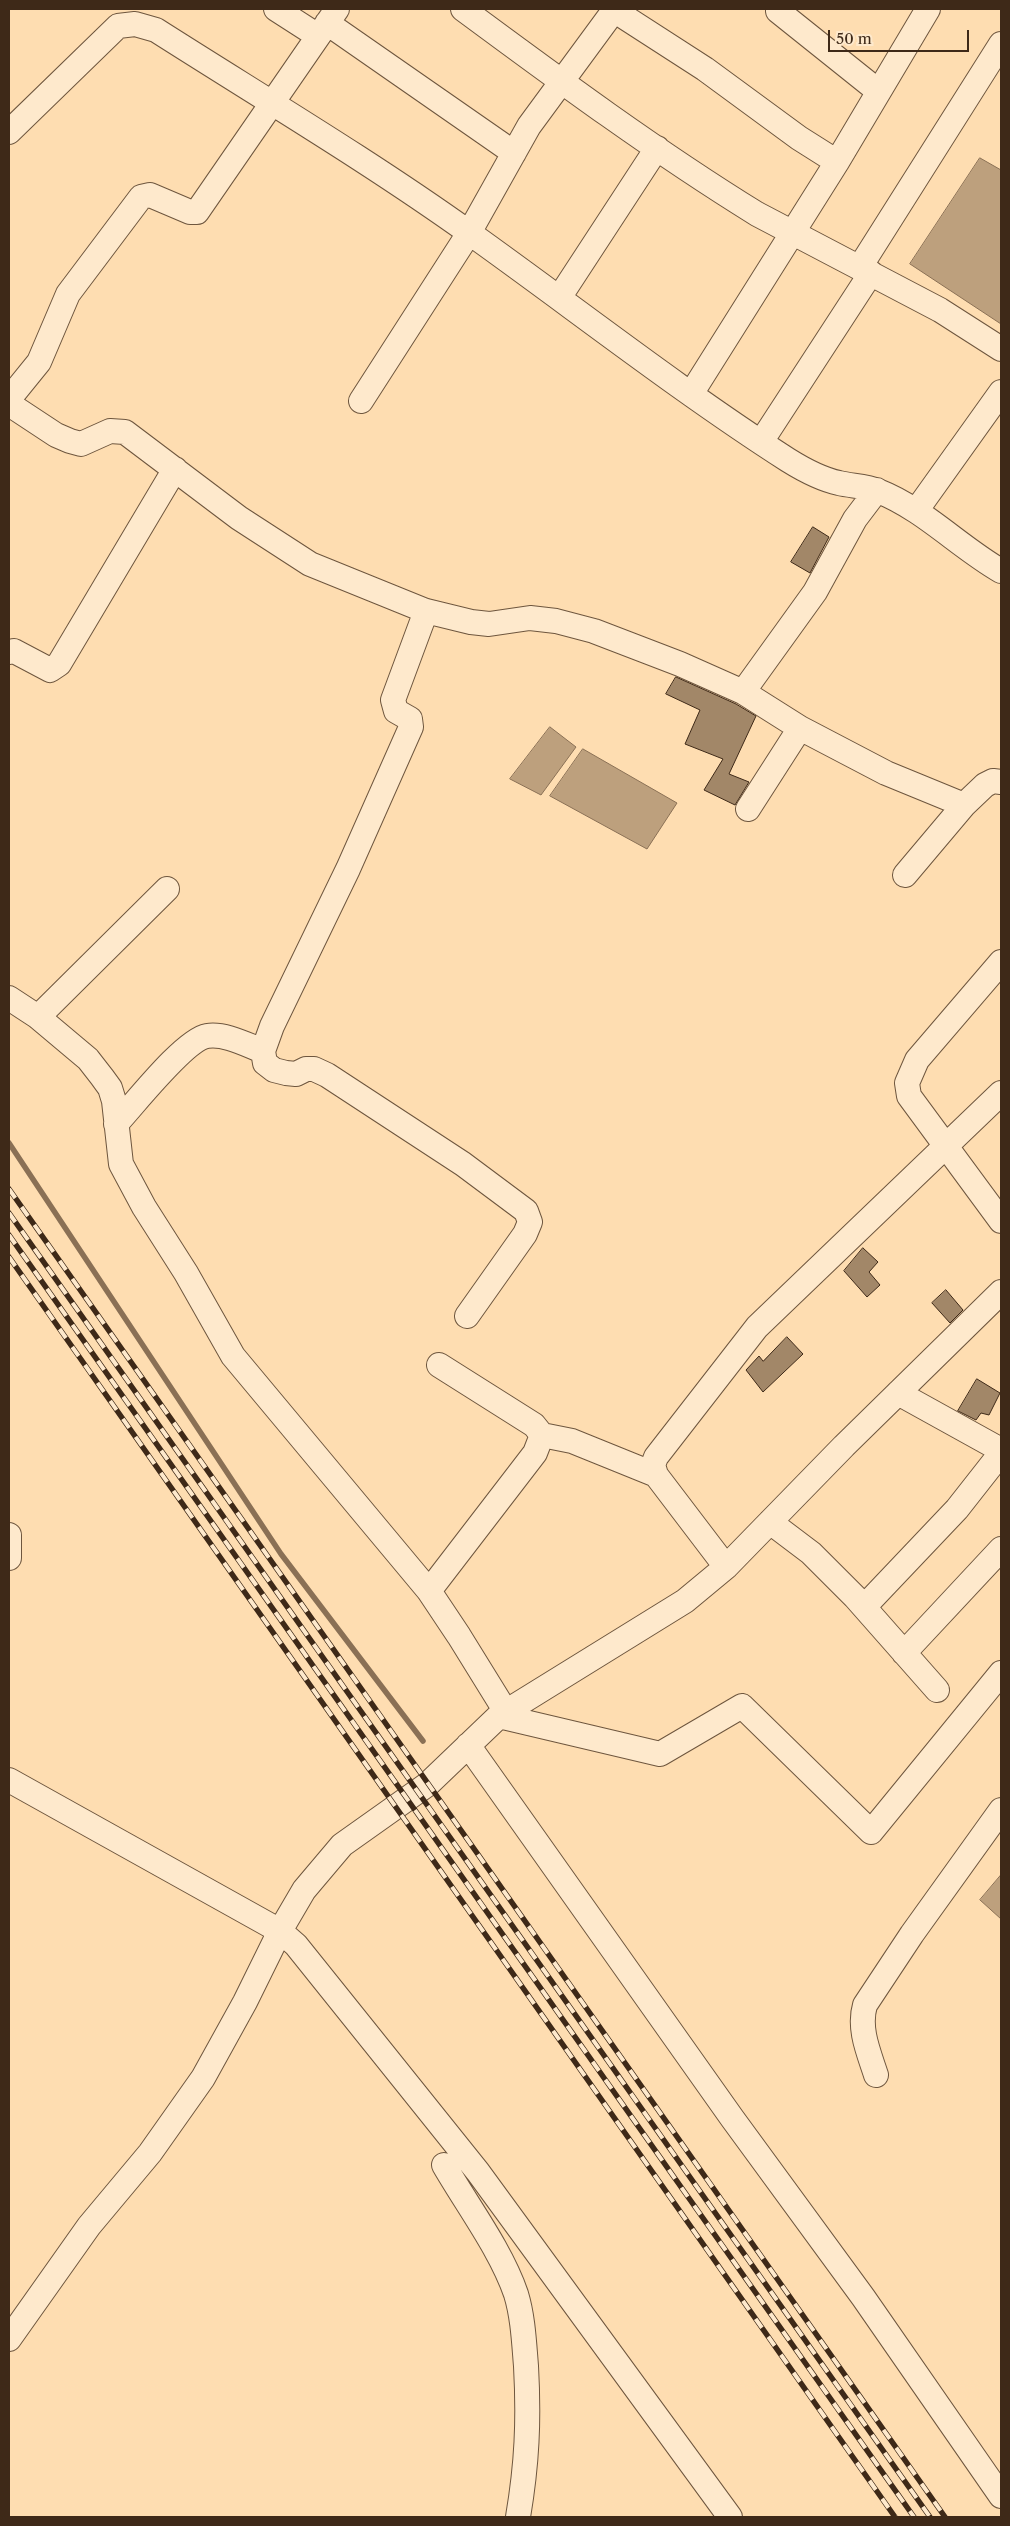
<!DOCTYPE html>
<style>
body{margin:0}
#map{position:relative;width:1010px;height:2526px;overflow:hidden;background:#feddb1;font-family:"Libre Caslon Text",serif}
canvas{display:block}
.frame{position:absolute;inset:0;border:10px solid #3e2918;pointer-events:none}
.scale{position:absolute;left:828px;top:30px;width:141px;height:22px;box-sizing:border-box;border:2px solid #3e2918;border-top:0;padding-left:6px;font-size:15px;line-height:18px;white-space:nowrap;color:#3e2918;-webkit-text-stroke:4px #fee9cc;paint-order:stroke}
</style>
<div id="map">
<canvas width="1010" height="2526"></canvas>
<div class="frame"></div>
<div class="scale">50 m</div>
</div>
<script>
const context = document.querySelector('canvas').getContext('2d');
context.lineJoin = 'round';
function paint(path, color) { context.fillStyle = color; context.fill(path, 'evenodd'); }
function stroke(path, color, width, dash) { context.strokeStyle = color; context.lineWidth = width; context.lineCap = dash ? 'butt' : 'round'; context.setLineDash(dash || []); context.stroke(path); }
const water = new Path2D(`
 M980,158L1001,170V324L910,264Z
 M550,727L576,747L541,795L510,779Z
 M583,749L677,803L647,849L550,796Z
 M1001,1875V1919L980,1900Z`);
const stream = new Path2D(`
 M9,1143L281,1554L423,1741`);
const building = new Path2D(`
 M813,527L829,537L810,573L791,562Z
 M676,677L736,704L756,716L729,774L749,782L735,805L704,790L723,759L685,744L700,710L666,694Z
 M863,1248L878,1262L869,1272L880,1285L867,1297L844,1271Z
 M946,1290L963,1310L950,1323L932,1303Z
 M787,1337L803,1354L763,1392L746,1370L759,1356L763,1361Z
 M977,1379L1000,1393L989,1415L981,1413L976,1420L958,1411Z`);
const minor = new Path2D(`
 M276,9L318,36
 M463,9C559,80 655,151 757,214L940,310L1001,349
 M612,9L705,69L799,138L837,162
 M778,11L878,91
 M327,23L514,153
 M9,132L118,26L135,24L156,30C261,97 369,161 471,234C576,309 679,390 788,460C804,470 820,479 839,483C851,486 866,486 878,491C924,509 959,547 1001,571
 M860,267L1001,44
 M559,298L657,148
 M691,394L837,162L928,9
 M9,399L39,362L68,294L141,197L150,195L190,212H197L337,9
 M361,401L469,233L529,126L615,9
 M9,404L56,435L70,441L81,444L110,431L125,432L239,518L310,564L426,611L471,622L489,624L530,618L556,621L594,631L680,664L743,692L800,728L886,773L964,805
 M761,442L871,273
 M916,511L1001,392
 M426,611L393,700L396,711L410,719L411,727L348,869L272,1026L263,1051L265,1063L274,1070L286,1073L296,1074L306,1069H314L327,1075L463,1164L526,1211L530,1222L525,1234L467,1316
 M9,652L14,651L50,670L59,664L175,469
 M743,692L815,592L855,519L877,490
 M748,809L800,728
 M905,875L964,805L985,785L993,781L1001,782
 M1001,962L917,1060L907,1083L909,1096L1001,1221
 M9,998L38,1017L88,1059L102,1077L110,1088L114,1101L121,1164L144,1207L186,1273L233,1356L429,1591L459,1636L506,1712
 M38,1017L167,889
 M116,1124C134,1105 184,1040 207,1036C225,1033 247,1045 263,1051
 M898,1393L1001,1450
 M542,1435L572,1441L656,1475
 M770,1522L811,1553L855,1597L937,1690
 M9,1535V1558
 M726,1567L656,1475L653,1465L656,1457L757,1327L1001,1093
 M429,1591L535,1453L542,1435L534,1425L439,1365
 M864,1607L957,1509L1001,1453
 M904,1653L1001,1549
 M499,1716L660,1754L742,1706L871,1832L1001,1673
 M468,1745L732,2118L863,2297L1001,2496
 M9,1780L280,1931L296,1945L478,2172L730,2517
 M876,2075C869,2053 858,2029 865,2005L912,1934L1001,1810
 M444,2165C467,2205 501,2250 516,2294C523,2317 524,2342 526,2366C529,2420 527,2464 518,2517
 M9,2339L89,2226L150,2153L203,2078L245,2002L280,1931L304,1890L342,1845L428,1784L499,1716L685,1601L726,1567L844,1446L1001,1292`);
const rail = new Path2D(`
 M9,1189L945,2517
 M9,1213L930,2517
 M9,1235L914,2517
 M9,1257L895,2517`);
paint(water, '#bda07d');
stroke(water, '#8a7055', 1);
stroke(stream, '#8a7055', 5.5);
paint(building, '#a28768');
stroke(building, '#3e2918', 1);
stroke(minor, '#6e563e', 26);
stroke(minor, '#fee9cc', 24);
stroke(rail, '#3e2918', 5.5);
stroke(rail, '#fee9cc', 4, [11]);
</script>
